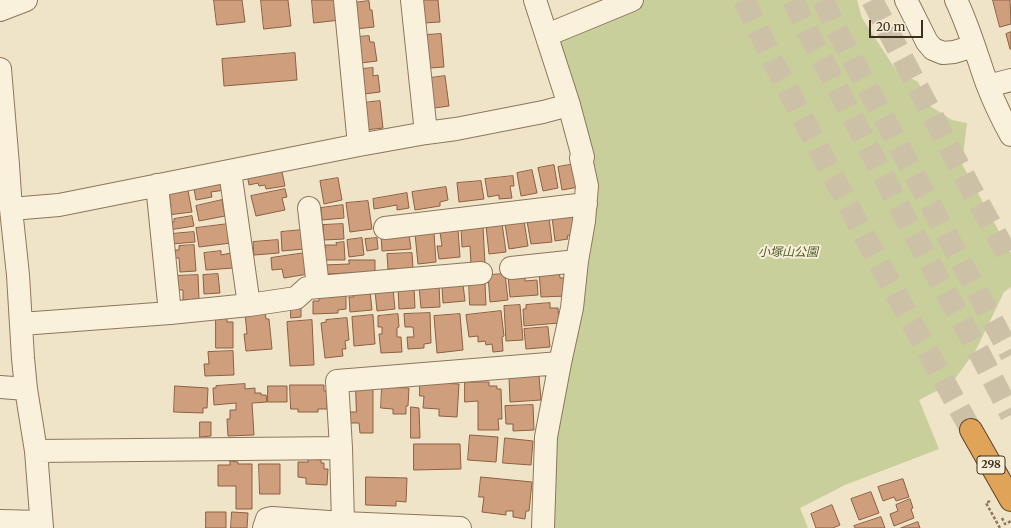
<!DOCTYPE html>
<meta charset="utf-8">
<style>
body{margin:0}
#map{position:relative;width:1011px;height:528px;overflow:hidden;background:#f0e4c8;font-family:Merriweather,serif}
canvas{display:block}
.scale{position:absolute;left:869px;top:20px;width:54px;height:18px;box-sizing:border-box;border:2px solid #3d2e20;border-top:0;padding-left:5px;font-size:12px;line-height:14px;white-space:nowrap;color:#3d2e20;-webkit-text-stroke:3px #f7eed8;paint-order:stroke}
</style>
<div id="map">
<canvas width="1011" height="528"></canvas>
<div class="scale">20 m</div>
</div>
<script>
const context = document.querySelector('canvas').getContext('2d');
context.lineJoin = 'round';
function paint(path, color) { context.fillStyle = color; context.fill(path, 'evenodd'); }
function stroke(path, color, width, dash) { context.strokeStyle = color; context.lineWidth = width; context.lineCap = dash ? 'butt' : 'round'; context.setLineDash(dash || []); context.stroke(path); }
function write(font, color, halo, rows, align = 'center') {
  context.font = font + ' Merriweather,"Noto Sans JP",serif'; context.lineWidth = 4; context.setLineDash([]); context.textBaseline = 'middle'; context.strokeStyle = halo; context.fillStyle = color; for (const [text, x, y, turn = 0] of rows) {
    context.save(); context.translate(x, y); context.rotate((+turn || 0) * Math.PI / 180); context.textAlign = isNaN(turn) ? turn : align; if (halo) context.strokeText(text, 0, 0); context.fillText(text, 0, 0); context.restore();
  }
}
const green = new Path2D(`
 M645,0H857L862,18L896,70L918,82L930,106L952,120L967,123L962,164L1011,253V287L1004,292L976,350L952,383L919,400L939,449L845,485L800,508L808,528H551L555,440L584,296L595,221L554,40L561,34Z`);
const building = new Path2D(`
 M214,0H242L245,22L217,25Z
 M261,0H288L291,26L264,29Z
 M312,0H338L340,20L314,23Z
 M422,0H438L440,22L424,23Z
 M993,0H1010L1011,24L1000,27Z
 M369,1L370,10H372L374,27L355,29L353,3Z
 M1011,32V49H1010L1006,34Z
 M441,34L444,67L429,68L426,35Z
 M369,36L370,42H374L377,61L361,63L358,37Z
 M295,53L297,80L224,86L222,59Z
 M373,68V76L378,75L380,92L364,94L361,69Z
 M445,76L449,106L434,108L430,78Z
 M380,101L383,128L366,130L363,103Z
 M575,164L579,187L562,190L558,167Z
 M554,165L558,188L543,191L538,168Z
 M281,167L285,186L266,189L265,185L259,186L258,183L249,185L247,174Z
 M532,170L537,193L521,196L517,173Z
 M513,176L514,186H510L512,198L499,199V195L488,197L485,179Z
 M338,178L342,200L324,204L320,181Z
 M481,181L484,199L459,202L457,183Z
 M224,182L225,190L211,192L212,197L196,200L193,183Z
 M187,185L192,212L168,215L166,206H171L169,192Z
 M446,187L448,200L440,202V206L415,210L412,192Z
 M285,189L287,197L282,198L285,210L256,216L251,196Z
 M407,193L409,208L397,210V205L374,209L373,199Z
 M222,200L225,216L199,221L196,206Z
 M368,201L372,229L350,232L346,203Z
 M343,205L344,218L322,220L321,208Z
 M576,214L579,234L567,236L568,239L555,241L552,217Z
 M192,216L194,226L169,230L168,223L174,222V219Z
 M549,218L552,242L531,244L527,221Z
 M524,221L528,246L509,249L505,224Z
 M502,223L506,252L489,254L486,226Z
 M228,224L231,243L199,247L196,228Z
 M343,224L344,239L324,240L323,225Z
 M483,227L485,264L471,265L470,246L462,247L461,228Z
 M302,230L304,249L282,251L281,232Z
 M458,230L460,257L439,259L437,246H442L440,232Z
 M194,232L195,242L172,244L171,234Z
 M434,233L436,262L418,264L415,234Z
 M409,234L411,249L382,251L381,236Z
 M362,238L364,255L349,257L347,240Z
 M377,238L378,249L367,251L365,239Z
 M278,240L279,253L254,255L253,242Z
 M344,242L345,260H325L322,249L326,248L325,245H337L336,243Z
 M194,245L196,271L180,272L179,258H175L174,250H179V246Z
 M221,251V255L231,253L233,268L206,270L204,253Z
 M305,253L308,274L284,278L282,269L272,270L271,258Z
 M412,253L413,268L388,269L387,254Z
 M349,260H375V272L325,274L324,265L349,264Z
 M559,270L560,278H566L567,296L541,297L539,271Z
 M218,274L220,293L204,294L203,275Z
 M505,274L508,300L490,302L488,275Z
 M525,274V281L537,280L538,295L510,297L508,276Z
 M198,275L199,299L183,300V290H175V276Z
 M469,283H485L486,305H470Z
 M463,284L465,301L443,303L442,286Z
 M439,285L440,307L421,308L419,286Z
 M414,287L415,308L399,309L398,288Z
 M393,289L395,309L377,311L375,291Z
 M370,291L372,310L350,312L349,297H354V292Z
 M346,292V309L338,310V313L313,314V301H319V294Z
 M550,303V308H558L559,323L524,326L523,309H526V305Z
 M520,305L523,340L506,341L504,306Z
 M291,308H301V317L291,318Z
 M265,311L266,319H269L272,349L246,351L244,334H247L245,313Z
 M501,311L504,336L502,337L503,351L493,352L492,344L486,345L485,341L478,342V336L469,337L466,315Z
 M430,313L431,343L424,344V348L408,349L407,337H414L413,327H405L404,314Z
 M398,314L399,327L397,328V337H401L402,352L381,353L379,334H382V327H378V316Z
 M460,314L463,350L437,353L434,316Z
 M373,315L375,344L354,346L352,317Z
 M216,317H227V322H233V348H216Z
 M347,318L349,340L345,341L346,349H342L343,356L325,358L321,323L326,322V320Z
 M312,320L314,365L290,366L287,322Z
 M548,327L550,347L526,349L524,329Z
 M233,351L234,375L205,376L204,364H209L208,352Z
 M539,376L541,400L510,402L509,377Z
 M420,382L459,384L457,417L439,416V409L423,408L424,396H420Z
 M465,382H489V386H497V389H501L502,419H498L499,430H478V401L465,402Z
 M245,384V389L255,388V393H261V395H266L267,402L252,403L254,435L228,436L227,419H230V410H236V403L214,405L213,388H216V386Z
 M290,385H324V391H327V409H318V412H298V409H291Z
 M175,386L208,388L207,408H203V413L174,412Z
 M268,386H287V402H268Z
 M382,387L409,388L408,406H406V414H393V409L381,408Z
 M356,389H373V433H360L359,423H350V412H356Z
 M533,405L534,430L513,431V424H506L505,406Z
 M411,407L419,408L420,438H411Z
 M200,422H211V436L200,437Z
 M470,435L498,437L496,462L468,460Z
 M505,438L533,441L531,465L503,463Z
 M414,444H460L461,469L414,470Z
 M308,459L321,460V463H324V469H328L327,485L306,484V478L298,477V462H308Z
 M230,461L238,462V464H252V509H236V486H218V465H230Z
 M259,464H280V494H260Z
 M366,477L407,478L406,502L396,501V506L366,505Z
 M481,477L532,482L529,511H526L525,519L513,517V511H506V515L482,512L484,497H479Z
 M903,479L909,497L896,501L894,497L883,501L878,487Z
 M871,492L879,513L859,520L851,499Z
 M910,499L913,508L911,509L914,518L894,526L890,514L898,511L896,505Z
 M832,505L840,525L833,528H816L811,514Z
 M206,512H226V528H206Z
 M232,512L248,513L247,528H231Z
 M881,517L885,528H855L854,526Z
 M918,522L920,528H901Z`);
const highwayTunnel = new Path2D(`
 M744,0L776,67L867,241L971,430
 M793,0L811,38L909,225L981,356L1011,415
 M823,0L834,25L1011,355
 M872,0L971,189L1011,261`);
const path = new Path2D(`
 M990,501L986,503L1000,528
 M1002,518L1005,524L1011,521`);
const minor = new Path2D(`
 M345,0L359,145
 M412,0L426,133
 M535,0L569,105L583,157L581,158L587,186L584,221L577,261L572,308L560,363L546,437L543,528
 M906,0L927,42L933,49L943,53L954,52L974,46
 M956,0C969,27 977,56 987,84C994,102 1002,119 1011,135
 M0,10L26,0
 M547,35L632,0
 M0,69L8,165L11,209L18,275L23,358L26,389L36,451L42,528
 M988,86L1011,80
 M230,171L249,305
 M157,185L170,313
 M309,208L318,287
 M11,209L59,205L359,145L426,133L456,129L543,112L569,105
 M385,228L586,204
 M511,268L577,261
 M21,324L170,313L249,305L296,298L307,288L481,273
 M0,387L26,389
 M36,451L341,448
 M0,521L41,522
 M343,523L341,448L337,381L560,363
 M264,528L267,519L272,518L343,523L460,528`);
const highway = new Path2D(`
 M971,430L1011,500`);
const shields = [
 [991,465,28]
];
const shieldNames = [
 ["298",991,465]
];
const parkNames = [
 ["小塚山公園",788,253]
];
paint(green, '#c9cf9b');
paint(building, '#cf9f7d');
stroke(building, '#8d5f41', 1);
stroke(highwayTunnel, '#ccc0a6', 22, [22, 11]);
stroke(minor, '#8d765c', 24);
stroke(highway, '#5b4430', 24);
stroke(path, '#8d765c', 2.5, [3, 2]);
stroke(minor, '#faf1dc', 22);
stroke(highway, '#e0a458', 22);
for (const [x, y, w] of shields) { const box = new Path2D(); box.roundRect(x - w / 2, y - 9, w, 18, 3); context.fillStyle = '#f7eed8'; context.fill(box); stroke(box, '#3d2e20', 1); }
write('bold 11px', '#3d2e20', null, shieldNames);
write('italic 12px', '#4d5a26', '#f7eed8', parkNames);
</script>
